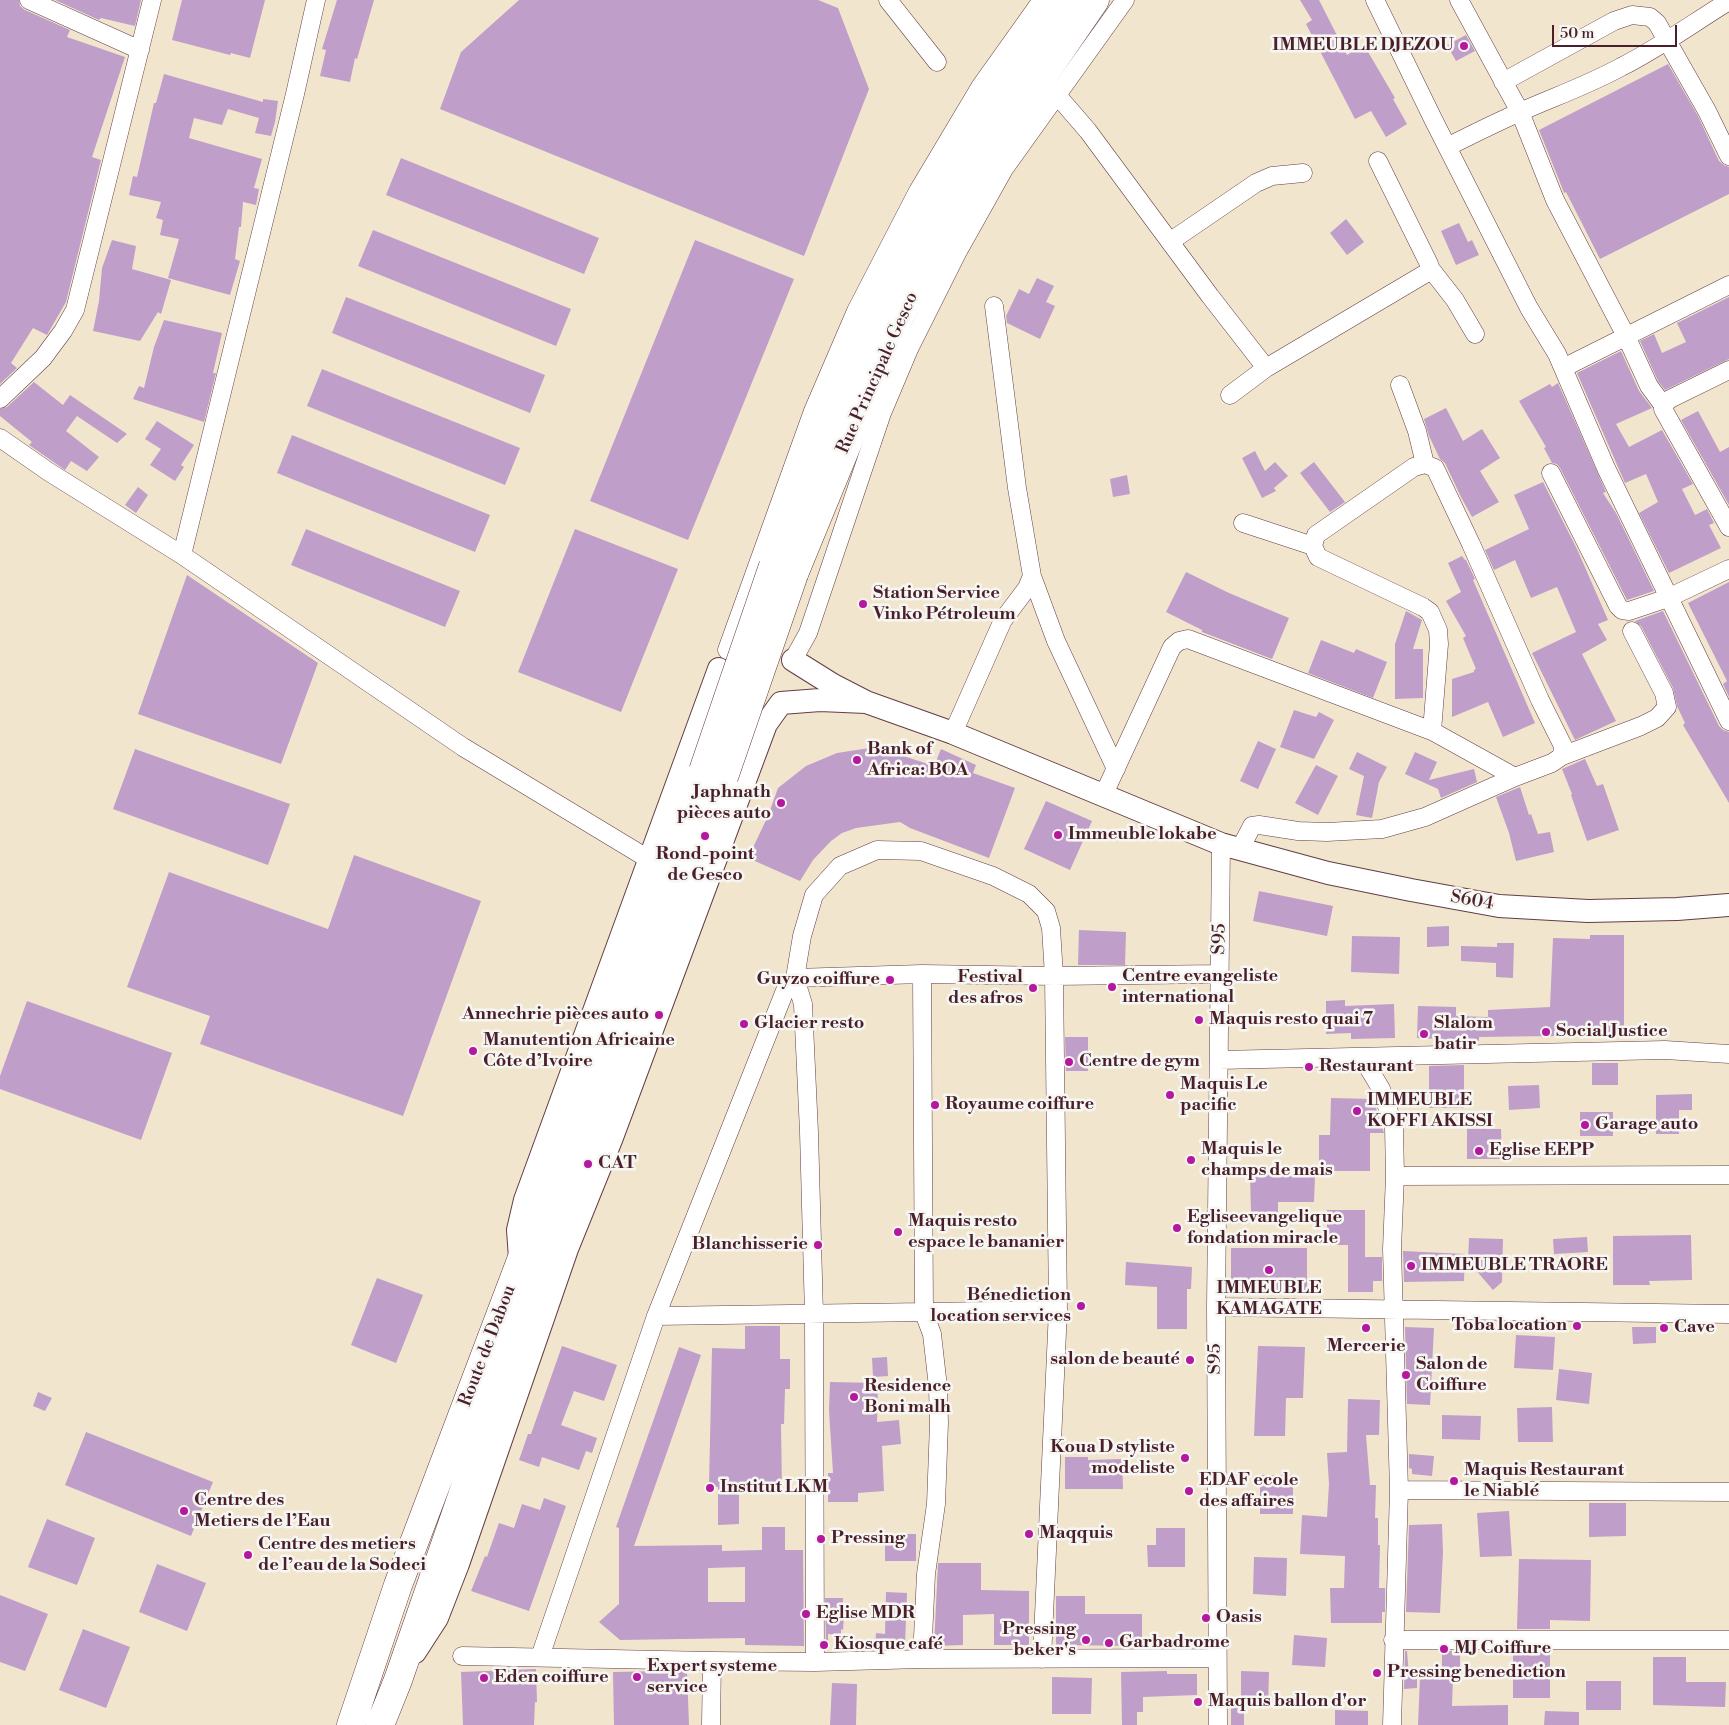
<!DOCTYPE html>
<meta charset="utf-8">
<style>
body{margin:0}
#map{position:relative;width:1729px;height:1725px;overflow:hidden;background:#f2e5ce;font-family:"Libre Bodoni",serif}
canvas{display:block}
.scale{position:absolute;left:1552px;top:25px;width:125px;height:22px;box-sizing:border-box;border:2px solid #4a1f2b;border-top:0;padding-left:6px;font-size:15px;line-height:18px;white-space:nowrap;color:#4a1f2b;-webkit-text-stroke:4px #f6f6f2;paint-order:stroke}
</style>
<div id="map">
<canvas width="1729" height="1725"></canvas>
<div class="scale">50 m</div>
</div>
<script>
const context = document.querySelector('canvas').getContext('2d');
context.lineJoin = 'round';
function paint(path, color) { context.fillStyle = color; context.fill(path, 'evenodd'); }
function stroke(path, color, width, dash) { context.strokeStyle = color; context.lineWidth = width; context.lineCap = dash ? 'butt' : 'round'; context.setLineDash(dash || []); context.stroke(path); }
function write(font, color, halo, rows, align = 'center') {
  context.font = font + ' "Libre Bodoni",serif'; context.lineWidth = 5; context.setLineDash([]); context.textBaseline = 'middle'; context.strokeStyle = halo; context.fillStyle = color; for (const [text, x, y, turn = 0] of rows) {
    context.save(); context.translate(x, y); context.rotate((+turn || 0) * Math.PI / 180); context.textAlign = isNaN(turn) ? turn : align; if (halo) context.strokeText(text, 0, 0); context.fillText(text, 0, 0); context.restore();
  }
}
const building = new Path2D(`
 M0,0H19L20,6L25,10L70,30L67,37L125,57L92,157L101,160L66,302L47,335L33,328L11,363L17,368L0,384Z
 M55,0H141L135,26L101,18L99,20Z
 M182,0H265L250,58L231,53L230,55L172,40Z
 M337,0H374L357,59L355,58L350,82L320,76L326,50L322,49Z
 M519,0H818L838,8L869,89L804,256L440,109L461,52Z
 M1300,0H1319L1347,55L1364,45L1395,98L1393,99L1407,124L1386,137L1371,111L1355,119L1306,24L1312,20Z
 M1466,35L1475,51L1456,61L1447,45Z
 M1668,64L1698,116L1719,161L1724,165L1729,167V194L1600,259L1566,192L1564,193L1563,190L1539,130Z
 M164,74L263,102V99L278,101L275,122L271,136L255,133L259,118L228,109L222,125L194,118L189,138L262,159L254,188L259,189L256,205L243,202L241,227H239L235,259L240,261L230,295L168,278L179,239L160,235L163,220L156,218L161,202L129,195L133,176L137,177L154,103H156Z
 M401,158L599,238L584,274L386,195Z
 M1346,219L1364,242L1347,255L1330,233Z
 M1459,223L1468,242L1472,240L1479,255L1456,265L1441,231Z
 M373,230L571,309L556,346L358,266Z
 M112,240L136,246L132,269L171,280L161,314L158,312L140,341L93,331L99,301L102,268Z
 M695,240L794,279L688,540L590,501Z
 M1037,278L1054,286L1046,302L1055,306L1040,339L1007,323L1006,316L1019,289L1029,294Z
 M346,297L545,375L530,413L332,333Z
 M1729,297V359L1665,390L1658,381L1640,341L1654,334L1662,353L1686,342L1677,323Z
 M164,320L222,333L213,373H216L204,422L133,399L139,386L144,388L154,347Z
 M1621,351L1639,391L1652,408L1616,424L1629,447L1662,430L1693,484L1682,489L1695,515L1707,509L1714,523L1709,525L1721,548L1669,573L1639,513L1658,502L1646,474L1625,483L1577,373Z
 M322,369L520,448L505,485L307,406Z
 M34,382L63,405L70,395L127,434L117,443L77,416L66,431L99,457L87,471L71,461L65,470L29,445L32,442L0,416V409L7,407Z
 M1558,383L1606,492L1603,493L1616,513L1654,591L1627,600L1560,468L1557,464L1552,463L1544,448L1546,447L1519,401L1550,384L1552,387Z
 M1446,408L1463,441L1482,429L1500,458L1480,471L1499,502L1472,517L1461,497L1445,463L1440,459L1429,436L1424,419Z
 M1698,411L1720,452L1729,447V505L1681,420Z
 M157,421L194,445L181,465L184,467L175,481L150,465L161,449L145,439Z
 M292,435L490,515L475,552L277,473Z
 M1255,451L1265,471L1275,462L1288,476L1274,488L1276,491L1262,498L1242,458Z
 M1314,462L1345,502L1330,512L1300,473Z
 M1127,475L1130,494L1113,497L1110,479Z
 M1543,482L1577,549L1608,620L1598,624L1607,640L1582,654L1616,721L1575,740L1532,653L1576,632L1557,587L1531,598L1515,560L1494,570L1485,550L1529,529L1514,495Z
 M138,487L148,495L136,513L125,505Z
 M306,529L460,591L445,627L291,565Z
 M575,529L678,569L621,712L518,672Z
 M1462,556L1465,560H1466L1475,579L1473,580L1535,723L1503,737L1488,702L1452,717V679L1474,672V670L1476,669L1463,638L1466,636L1446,601L1461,592L1448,563Z
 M1186,572L1229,593L1289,618L1272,659L1202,632V630L1166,612Z
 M187,575L318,663L281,764L138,714Z
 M1729,582V697L1723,684L1727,681L1688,603Z
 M1406,611L1422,620L1413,649H1423V698L1395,699V644Z
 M1663,611L1719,726L1723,730L1729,732V803L1683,725L1685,723L1677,706L1673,688L1641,626L1635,621Z
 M1321,640L1354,653L1356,649L1387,662L1373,698L1308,673Z
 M1294,710L1316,717L1319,712L1334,720L1314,759L1280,747Z
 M1258,741L1276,749L1258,789L1240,781Z
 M876,747L934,766L941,749L976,765L973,773L1015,788L989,858L910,828L900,822L856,828L842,833L831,841L813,860L800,881L748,858L768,816L778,788L806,766L837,753Z
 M135,749L290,804L268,865L113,809Z
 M1357,752L1387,767L1379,782L1372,818L1356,815L1364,776L1349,769Z
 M1415,752L1437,762L1429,780L1474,769L1477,782L1441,798L1438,789L1405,774Z
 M1585,759L1597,786L1603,784L1619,830L1587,841L1571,795L1572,794L1562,769Z
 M1316,765L1338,776L1318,815L1295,803Z
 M1520,787L1529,815L1531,814L1538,834L1550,832L1554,852L1516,861L1509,833L1496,797Z
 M1046,801L1092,821L1070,870L1024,849Z
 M354,855L481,901L403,1116L200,1044L210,1016L127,987L169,872L328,929Z
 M1259,891L1333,906L1327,936L1253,921Z
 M1449,926V946L1427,947V927Z
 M1079,930L1126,932L1125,965H1078Z
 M1590,935H1624V1035L1479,1037V1041L1417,1038L1418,1006L1456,1007V1016L1488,1017V1010L1550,1007L1553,938L1590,939Z
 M1352,936L1400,937L1399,974L1351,972Z
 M1497,943H1514L1513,978L1496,977V963L1461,961V946L1497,947Z
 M1345,1000V1006L1394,1004L1395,1038L1351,1039V1033L1326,1034V1001Z
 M27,1001L172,1053L141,1140L0,1089V1076Z
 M1065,1037H1088V1071H1066Z
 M1592,1063H1618V1085H1592Z
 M1464,1065V1108H1429V1066Z
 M1539,1085L1540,1108L1509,1110L1508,1086Z
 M1692,1094V1110H1679V1134H1656V1095Z
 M1331,1098L1373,1099L1384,1133H1370V1171H1319V1135H1330Z
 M1580,1112H1613V1136H1580Z
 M1467,1129H1501L1502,1159H1467Z
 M1250,1174L1315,1176L1314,1202H1278V1212H1251Z
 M1327,1210H1365V1257H1382V1281H1373V1292H1348V1245H1327Z
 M1691,1235L1692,1280L1649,1281L1650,1285H1613V1236Z
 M1587,1237L1588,1252L1554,1254L1553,1239Z
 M1469,1238L1503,1239L1502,1282L1493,1290L1468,1261Z
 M1231,1248H1307V1292L1231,1293Z
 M1403,1251L1465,1254L1464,1281L1404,1282Z
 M1126,1262L1192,1267L1191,1289H1187V1329H1157V1287L1125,1285Z
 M377,1278L423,1295L396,1363L351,1345Z
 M745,1326H780V1359H790V1389H785L784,1424H781L782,1492H739V1524L718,1525V1487L709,1486L712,1348L745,1349Z
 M1405,1327L1434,1328L1430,1405L1407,1404Z
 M1632,1327H1656V1343L1633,1344Z
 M1516,1335L1555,1337L1553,1370L1514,1368Z
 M562,1346L617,1365L604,1401L574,1391L561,1425L597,1438L592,1453L586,1451L579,1470L542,1457L539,1467L519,1460L528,1434H531Z
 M1258,1346L1305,1347L1303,1398H1286L1285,1436H1254Z
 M679,1347L701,1355L634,1546L722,1545V1551L762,1550V1527H785V1550H803L804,1646L745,1645V1638L620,1640L599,1622L619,1604V1528L616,1527ZM745,1567V1602H708V1568Z
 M887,1357L888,1376L873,1377L872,1358Z
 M1559,1369L1592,1373L1589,1404L1556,1400Z
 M830,1382L878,1383L877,1422L899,1420L901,1444L882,1446L884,1491L858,1493V1502H828V1473H833L829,1411Z
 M38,1392L52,1398L45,1411L33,1406Z
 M1348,1399L1380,1400L1379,1435H1366L1370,1485H1376L1375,1518H1378V1545H1380L1379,1588H1385V1612H1382V1623H1331L1330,1588H1344L1345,1556L1300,1554L1302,1515L1327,1517L1329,1484L1327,1453L1347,1452Z
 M1552,1407L1553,1442H1518L1517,1408Z
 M1442,1415L1481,1416L1480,1440L1442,1439Z
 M86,1432L213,1482L191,1536L65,1485Z
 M1409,1454L1434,1456L1432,1476L1412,1474V1469L1409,1468Z
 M1065,1457H1088V1460L1122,1459L1123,1489H1065Z
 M1260,1475H1293V1514H1260Z
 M544,1498L566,1506L529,1611L471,1591L485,1556L487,1557L499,1523L514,1528L522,1504L540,1510Z
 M1589,1503H1626V1536L1589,1537Z
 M1509,1511L1512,1556L1480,1557L1477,1513Z
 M47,1519L95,1538L77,1585L28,1567Z
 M1442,1524L1443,1552L1440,1613L1406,1612L1409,1525Z
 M1156,1528H1185V1567H1148L1147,1545H1156Z
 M885,1534H916V1561H885Z
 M1254,1557L1287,1558L1286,1596L1253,1594Z
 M1519,1559L1591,1560L1590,1621L1550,1620V1629H1517Z
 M938,1563H981V1590L1029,1591V1645H994V1614L963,1615V1645L934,1646Z
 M157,1564L206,1583L187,1631L139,1612Z
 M886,1592L907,1593L905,1645H904L903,1649L875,1648L876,1633L885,1634Z
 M0,1595L48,1614L25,1671L0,1662Z
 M1056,1596H1085V1614H1142V1646L1056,1645Z
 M825,1598H843L842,1616H844L843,1630L841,1629V1635L828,1634V1646H826Z
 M83,1629L130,1647L106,1708L59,1690Z
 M1294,1635L1327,1638L1325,1667L1292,1665Z
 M1405,1651H1407L1409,1676H1417V1688L1404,1689Z
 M1442,1651H1460V1674H1442Z
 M1513,1651H1550V1698H1513Z
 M1653,1657H1686V1682H1726L1725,1707L1653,1705Z
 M536,1669L537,1702H535L534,1725H463L461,1672Z
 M666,1671H687L689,1725H614L613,1672Z
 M1167,1671V1674H1197V1695L1143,1697V1712H1137V1725H1122L1121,1672Z
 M1241,1671L1269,1672L1268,1707L1241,1706Z
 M1052,1677L1092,1678L1091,1714H1052Z
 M1420,1677H1453L1452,1706L1508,1705V1725H1418Z
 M1586,1681H1621V1710H1586Z
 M832,1683L857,1684L856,1725H830Z
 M1231,1708H1244V1725H1231Z
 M1335,1710L1368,1711V1725H1335Z
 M1545,1711L1579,1712V1725H1544Z`);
const minor = new Path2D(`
 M29,0L140,50
 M888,0L937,62
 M1375,0L1434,121L1529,308L1557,354L1606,468L1729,721
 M1459,0L1520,112L1555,200L1626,336L1649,386L1663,405
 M1503,82L1614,21L1632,15L1650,17L1657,23L1707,111L1729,156
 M1056,94L1088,131L1210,296L1266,368
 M1447,147C1471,135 1495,123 1520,112C1554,97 1588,85 1621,67C1659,48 1693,23 1729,1
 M1171,241L1256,183L1272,176L1303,173
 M1430,268L1455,300L1475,334
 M1563,368L1729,285
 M1729,370L1670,399L1663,405V409L1729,527
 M1400,385L1417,431L1425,464
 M1230,395L1266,368L1428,272L1430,268L1429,264L1378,161
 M0,399L43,358L63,331L75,310L152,0
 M0,438L49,472L182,555L463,747L650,860
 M1551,473L1618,606L1622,610L1629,611L1668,598L1729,569
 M1243,523L1313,546
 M182,555L295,94L316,0
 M1032,576L1056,641L1116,769
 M727,650L813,411L856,311L918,191L980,87L1042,0
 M793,660L808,633L882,413L909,349L958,251L1004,169L1125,0
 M953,733L1003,620L1027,588L1032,576L1017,488L994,306
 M1562,756L1641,726L1657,718L1667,707L1664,693L1632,631
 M1103,796L1172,647L1179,641L1188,639L1432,731L1515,777
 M1240,849L1252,826L1259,825L1298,831L1327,832L1382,829L1425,817L1515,777L1552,763L1562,756L1563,746L1540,700L1471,544L1435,468L1425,464L1414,467L1316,535L1313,546L1318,557L1423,607L1430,612L1438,630L1439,644L1432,731
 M922,974L924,1313L932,1334L938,1387L939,1423L936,1504L926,1574L922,1659
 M1362,1057L1381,1089L1394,1127L1395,1176L1392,1249L1399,1490L1392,1725
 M1219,1060L1665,1050L1729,1054
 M1395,1176L1729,1175
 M1216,1307L1729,1314
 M656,1316L1058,1310
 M1399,1490L1729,1492
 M1393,1640H1729
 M462,1656L712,1661L815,1662L922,1659L1217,1658
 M540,1657L656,1316L786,988L795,978L802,936L814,895L840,866L877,850L921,851L993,876L1029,894L1046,911L1051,928L1054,976L1058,1310L1042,1659
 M815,1662L814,1315L809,1132L803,1004L795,978L922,974L1054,976L1219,974
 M711,1725L712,1661
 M1218,1725L1216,1307L1221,844`);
const tertiary = new Path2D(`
 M793,660L833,685L866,702L953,733L1221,844L1328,873L1411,890L1499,906L1588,911L1677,909L1729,905
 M520,1258L518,1230L525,1200L719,669
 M415,1652L437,1618L458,1564L567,1249L611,1140L766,724L781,703L820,700L866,702`);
const primary = new Path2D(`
 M773,566L858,356L905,258L951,171L991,105L1064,0
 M794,574L900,316L971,185L1004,133L1095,0
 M351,1725L398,1585L631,970L703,771
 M380,1725L398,1680L543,1263L651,976L724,777`);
const primaryBridge = new Path2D(`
 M703,771L773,566
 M724,777L794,574`);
const markers = [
 [1464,46,5,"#b5179e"],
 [863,604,5,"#b5179e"],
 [857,760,5,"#b5179e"],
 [781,803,5,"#b5179e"],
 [1058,835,5,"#b5179e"],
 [705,836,5,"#b5179e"],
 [890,980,5,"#b5179e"],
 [1112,987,5,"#b5179e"],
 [1033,988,5,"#b5179e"],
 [659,1015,5,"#b5179e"],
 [1199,1020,5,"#b5179e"],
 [744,1024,5,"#b5179e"],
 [1546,1032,5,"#b5179e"],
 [1424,1034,5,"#b5179e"],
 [473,1051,5,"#b5179e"],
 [1069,1062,5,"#b5179e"],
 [1309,1067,5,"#b5179e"],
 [1170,1095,5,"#b5179e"],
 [935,1105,5,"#b5179e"],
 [1357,1111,5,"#b5179e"],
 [1585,1125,5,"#b5179e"],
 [1479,1151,5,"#b5179e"],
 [1191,1160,5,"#b5179e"],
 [588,1164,5,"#b5179e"],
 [1177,1228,5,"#b5179e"],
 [898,1232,5,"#b5179e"],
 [818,1245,5,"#b5179e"],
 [1411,1266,5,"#b5179e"],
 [1269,1270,5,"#b5179e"],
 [1081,1306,5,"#b5179e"],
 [1577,1326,5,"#b5179e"],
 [1366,1328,5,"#b5179e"],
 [1664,1328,5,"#b5179e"],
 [1190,1360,5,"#b5179e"],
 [1406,1375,5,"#b5179e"],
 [854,1397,5,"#b5179e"],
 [1185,1458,5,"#b5179e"],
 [1454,1481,5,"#b5179e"],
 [710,1488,5,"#b5179e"],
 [1189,1491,5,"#b5179e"],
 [184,1511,5,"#b5179e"],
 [1029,1534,5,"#b5179e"],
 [821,1539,5,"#b5179e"],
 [248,1555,5,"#b5179e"],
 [806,1614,5,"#b5179e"],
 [1206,1618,5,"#b5179e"],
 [1086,1640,5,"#b5179e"],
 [1109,1643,5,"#b5179e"],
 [824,1645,5,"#b5179e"],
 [1444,1649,5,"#b5179e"],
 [1377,1673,5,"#b5179e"],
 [637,1677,5,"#b5179e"],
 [484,1678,5,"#b5179e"],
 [1198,1702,5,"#b5179e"]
];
const poiNames = [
 ["IMMEUBLE DJEZOU",1454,46,"right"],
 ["Station Service",873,594],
 ["Vinko Pétroleum",873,615],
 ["Bank of",867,750],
 ["Africa: BOA",867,771],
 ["Japhnath",771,793,"right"],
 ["pièces auto",771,814,"right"],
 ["Immeuble lokabe",1068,835],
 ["Rond-point",705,855,"center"],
 ["de Gesco",705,876,"center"],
 ["Centre evangeliste",1122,977],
 ["international",1122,998],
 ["Festival",1023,978,"right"],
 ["des afros",1023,999,"right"],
 ["Guyzo coiffure",880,980,"right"],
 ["Annechrie pièces auto",649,1015,"right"],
 ["Maquis resto quai 7",1209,1020],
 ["Glacier resto",754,1024],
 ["Slalom",1434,1024],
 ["batir",1434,1045],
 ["Social Justice",1556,1032],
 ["Manutention Africaine",483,1041],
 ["Côte d’Ivoire",483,1062],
 ["Centre de gym",1079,1062],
 ["Restaurant",1319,1067],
 ["Maquis Le",1180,1085],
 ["pacific",1180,1106],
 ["IMMEUBLE",1367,1101],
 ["KOFFI AKISSI",1367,1122],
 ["Royaume coiffure",945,1105],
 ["Garage auto",1595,1125],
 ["Maquis le",1201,1150],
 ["champs de mais",1201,1171],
 ["Eglise EEPP",1489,1151],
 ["CAT",598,1164],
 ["Egliseevangelique",1187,1218],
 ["fondation miracle",1187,1239],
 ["Maquis resto",908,1222],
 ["espace le bananier",908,1243],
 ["Blanchisserie",808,1245,"right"],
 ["IMMEUBLE TRAORE",1421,1266],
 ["IMMEUBLE",1269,1289,"center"],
 ["KAMAGATE",1269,1310,"center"],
 ["Bénediction",1071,1296,"right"],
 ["location services",1071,1317,"right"],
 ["Toba location",1567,1326,"right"],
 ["Cave",1674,1328],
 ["Mercerie",1366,1347,"center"],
 ["salon de beauté",1180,1360,"right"],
 ["Salon de",1416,1365],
 ["Coiffure",1416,1386],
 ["Residence",864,1387],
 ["Boni malh",864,1408],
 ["Koua D styliste",1175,1448,"right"],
 ["modeliste",1175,1469,"right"],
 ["Maquis Restaurant",1464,1471],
 ["le Niablé",1464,1492],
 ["EDAF ecole",1199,1481],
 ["des affaires",1199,1502],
 ["Institut LKM",720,1488],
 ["Centre des",194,1501],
 ["Metiers de l’Eau",194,1522],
 ["Maqquis",1039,1534],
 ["Pressing",831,1539],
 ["Centre des metiers",258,1545],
 ["de l’eau de la Sodeci",258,1566],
 ["Eglise MDR",816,1614],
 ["Oasis",1216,1618],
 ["Pressing",1076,1630,"right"],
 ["beker's",1076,1651,"right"],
 ["Garbadrome",1119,1643],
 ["Kiosque café",834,1645],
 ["MJ Coiffure",1454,1649],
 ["Expert systeme",647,1667],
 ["service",647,1688],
 ["Pressing benediction",1387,1673],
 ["Eden coiffure",494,1678],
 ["Maquis ballon d'or",1208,1702]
];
const streetNames = [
 ["Rue Principale Gesco",878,373,-66],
 ["S604",1472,901,10],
 ["S95",1220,939,-89],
 ["Route de Dabou",488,1346,-69],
 ["S95",1216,1359,-90]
];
paint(building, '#bf9fc9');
stroke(minor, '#633d43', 19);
stroke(tertiary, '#633d43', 24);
stroke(primary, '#633d43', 29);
stroke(minor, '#fff', 18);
stroke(tertiary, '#fff', 22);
stroke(primary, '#fff', 28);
stroke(primaryBridge, '#633d43', 29, []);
stroke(primaryBridge, '#fff', 28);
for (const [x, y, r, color] of markers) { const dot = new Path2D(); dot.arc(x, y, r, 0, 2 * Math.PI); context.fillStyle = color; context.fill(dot); stroke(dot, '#f6f6f2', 2); }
write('bold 18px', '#4a1f2b', '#f6f6f2', poiNames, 'left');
write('18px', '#4a1f2b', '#f6f6f2', streetNames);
</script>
